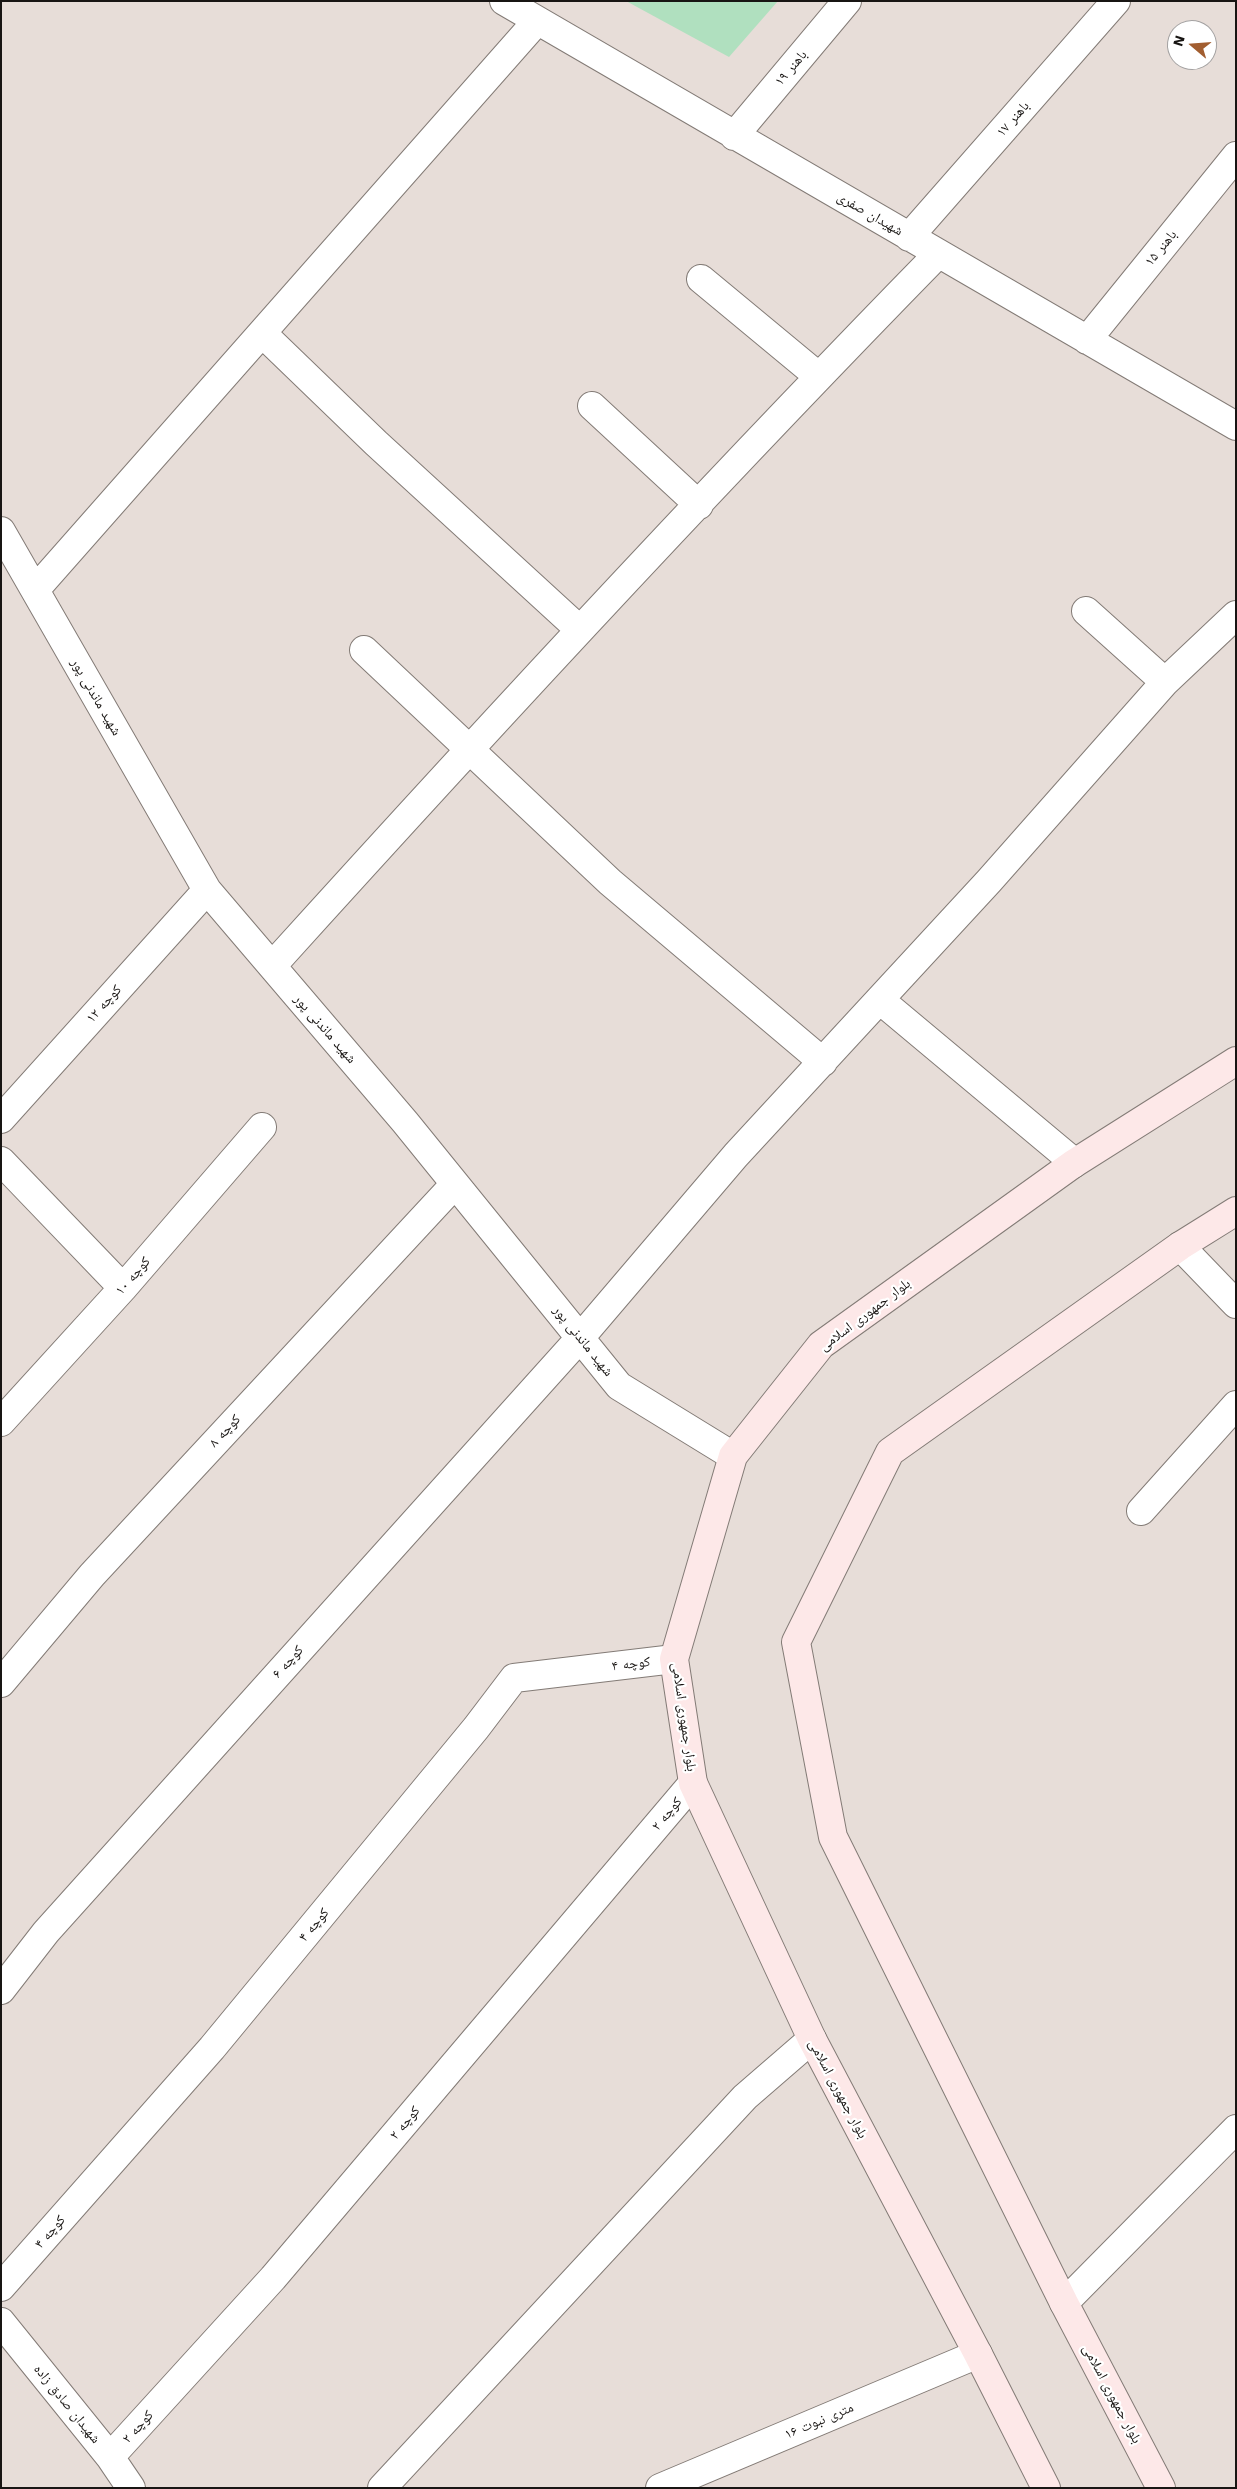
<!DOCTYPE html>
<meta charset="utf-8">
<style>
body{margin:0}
#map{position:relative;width:1237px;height:2489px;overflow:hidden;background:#e7ddd8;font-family:"Work Sans",sans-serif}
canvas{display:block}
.frame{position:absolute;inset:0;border:2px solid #181513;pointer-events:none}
.north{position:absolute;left:1167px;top:20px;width:50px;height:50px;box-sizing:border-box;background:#fff;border:1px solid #a3a1a1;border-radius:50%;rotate:288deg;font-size:14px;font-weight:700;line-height:20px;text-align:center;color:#181513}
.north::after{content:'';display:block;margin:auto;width:18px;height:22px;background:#a25e30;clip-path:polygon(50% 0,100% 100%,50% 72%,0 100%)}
</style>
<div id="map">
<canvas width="1237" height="2489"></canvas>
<div class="frame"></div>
<div class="north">N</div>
</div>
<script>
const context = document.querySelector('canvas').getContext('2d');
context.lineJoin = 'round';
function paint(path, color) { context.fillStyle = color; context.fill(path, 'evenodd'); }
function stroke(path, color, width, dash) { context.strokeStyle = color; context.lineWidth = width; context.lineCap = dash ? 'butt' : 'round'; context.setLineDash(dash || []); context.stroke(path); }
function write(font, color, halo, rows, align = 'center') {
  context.font = font + ' "Work Sans","Noto Naskh Arabic",sans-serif'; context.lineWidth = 4.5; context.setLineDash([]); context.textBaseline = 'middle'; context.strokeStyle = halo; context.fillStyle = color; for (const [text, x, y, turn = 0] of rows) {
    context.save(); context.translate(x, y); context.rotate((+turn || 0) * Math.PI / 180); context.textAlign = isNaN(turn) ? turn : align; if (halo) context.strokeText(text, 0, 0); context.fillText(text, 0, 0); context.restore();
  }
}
const green = new Path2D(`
 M626,1H778L729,57Z`);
const street = new Path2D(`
 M504,1L1236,426
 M734,136L847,1
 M909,237L1116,1
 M701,279L818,376
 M262,333L376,443L580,630
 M1087,340L1236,156
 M592,406L699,505
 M1,531L207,890L405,1122L619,1386L733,1456
 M35,590L537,21
 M1086,611L1165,682
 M364,650L610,882L823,1062
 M272,966C490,725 711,486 938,254
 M880,1000L1069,1158L1073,1164
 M1,1119L207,890
 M1,1161L123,1288
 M1180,1246L1236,1304
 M1,1422L123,1288L262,1127
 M1141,1511L1236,1405
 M1,1683L92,1575L455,1184
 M1,1990L46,1932L580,1338L736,1155L989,881L1165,682L1236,615
 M1,2287L212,2048L476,1728L514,1678L674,1659
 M1064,2303L1236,2129
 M1,2322L110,2457L131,2488
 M110,2457L273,2278L693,1783
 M382,2488L745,2097L812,2039
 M660,2488L978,2354`);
const secondary = new Path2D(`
 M1046,2488L978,2354L812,2039L693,1783L674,1659L733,1456L821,1345L1073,1164L1236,1061
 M1161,2488L1064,2303L833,1837L796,1642L890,1452L1180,1246L1236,1211`);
const streetNames = [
 ["باهنر ۱۹",791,68,-50],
 ["باهنر ۱۷",1013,119,-49],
 ["شهیدان صفری",870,214,30],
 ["باهنر ۱۵",1161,248,-51],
 ["شهید ماندنی پور",96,697,60],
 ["کوچه ۱۲",104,1004,-48],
 ["شهید ماندنی پور",325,1029,49],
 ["کوچه ۱۰",133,1276,-49],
 ["بلوار جمهوری اسلامی",865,1315,-37],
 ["شهید ماندنی پور",583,1341,51],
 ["کوچه ۸",225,1431,-47],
 ["کوچه ۶",288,1662,-48],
 ["کوچه ۴",631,1664,-7],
 ["بلوار جمهوری اسلامی",684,1717,82],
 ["کوچه ۲",667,1814,-50],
 ["کوچه ۴",314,1925,-50],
 ["بلوار جمهوری اسلامی",838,2089,62],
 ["کوچه ۲",405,2123,-50],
 ["کوچه ۴",50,2232,-49],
 ["بلوار جمهوری اسلامی",1112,2394,62],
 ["شهیدان صادق زاده",67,2404,51],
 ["۱۶ متری نبوت",819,2421,-23],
 ["کوچه ۲",138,2427,-48]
];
paint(green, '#b0e0bf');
stroke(street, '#837b76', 30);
stroke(secondary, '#837b76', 30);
stroke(street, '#fff', 28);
stroke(secondary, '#fde8e8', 28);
write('14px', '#181513', '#fff', streetNames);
</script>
